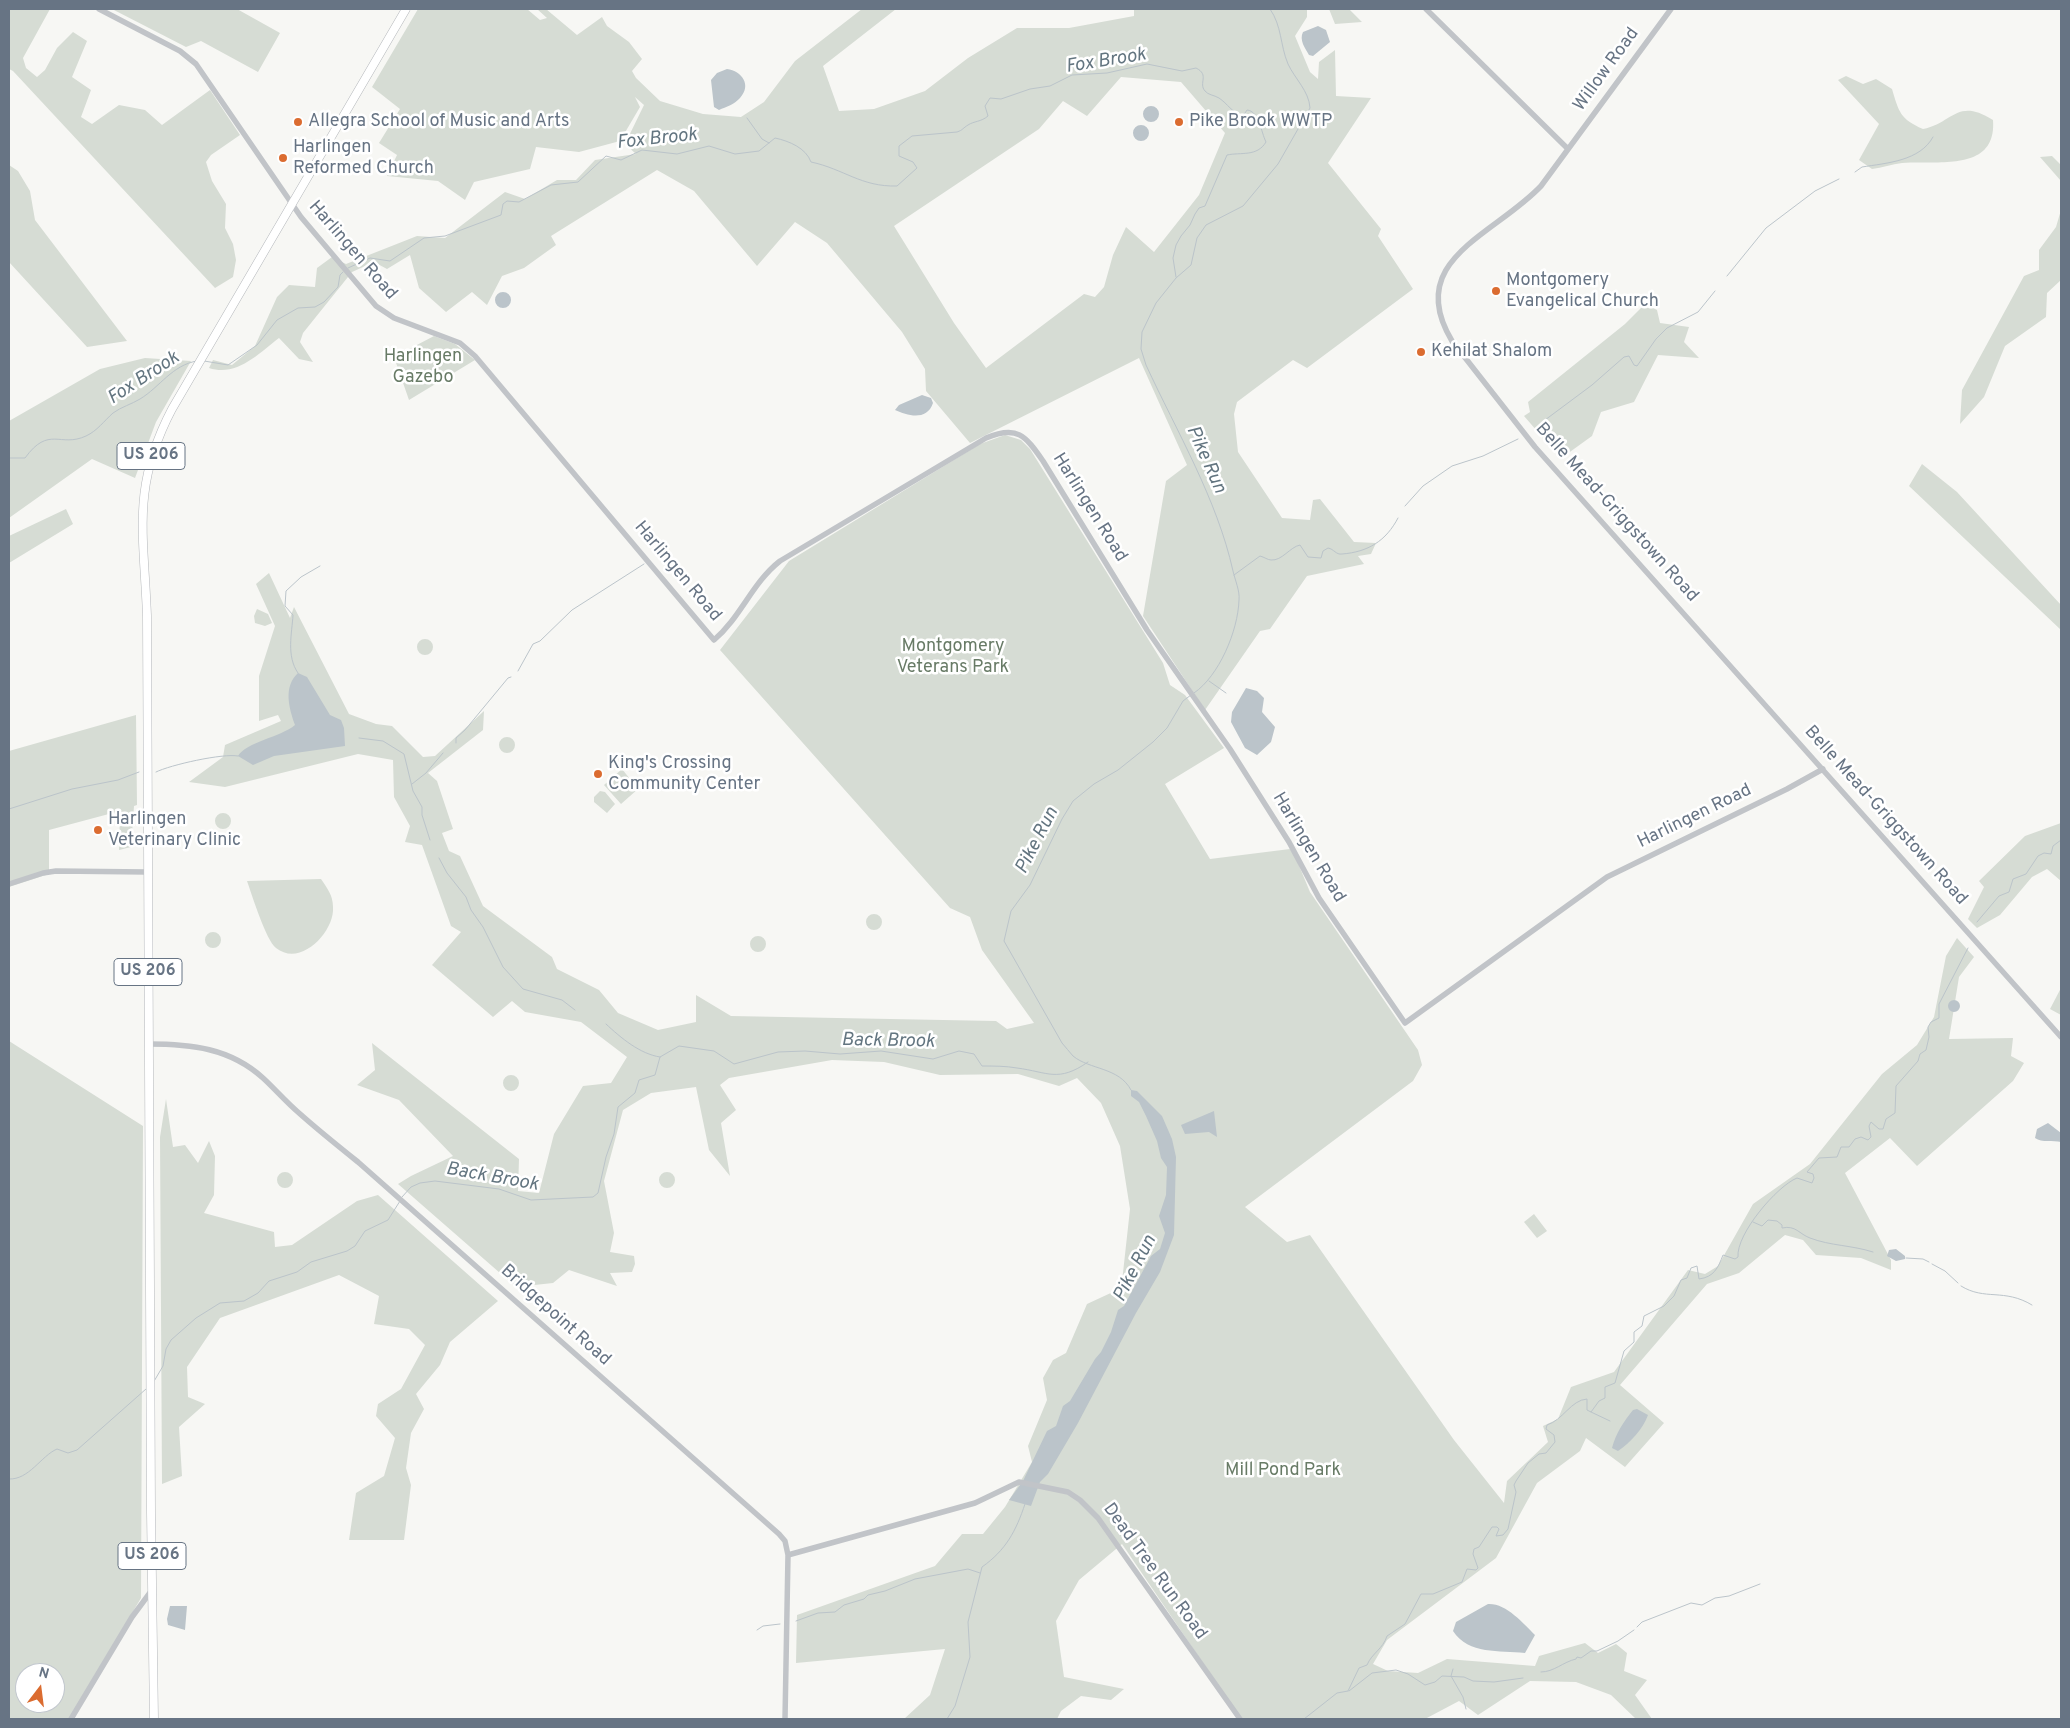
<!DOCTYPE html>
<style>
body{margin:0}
#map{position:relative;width:2070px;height:1728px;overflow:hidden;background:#f7f7f4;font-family:Overpass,sans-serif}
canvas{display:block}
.frame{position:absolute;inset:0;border:10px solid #677484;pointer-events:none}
.north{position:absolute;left:15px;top:1663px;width:50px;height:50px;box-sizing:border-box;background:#fff;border:1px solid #c2c7ce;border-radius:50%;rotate:15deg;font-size:14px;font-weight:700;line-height:20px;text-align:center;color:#677484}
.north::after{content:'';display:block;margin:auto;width:18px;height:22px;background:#db6c30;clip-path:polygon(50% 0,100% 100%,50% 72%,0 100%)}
</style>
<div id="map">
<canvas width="2070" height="1728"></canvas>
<div class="frame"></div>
<div class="north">N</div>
</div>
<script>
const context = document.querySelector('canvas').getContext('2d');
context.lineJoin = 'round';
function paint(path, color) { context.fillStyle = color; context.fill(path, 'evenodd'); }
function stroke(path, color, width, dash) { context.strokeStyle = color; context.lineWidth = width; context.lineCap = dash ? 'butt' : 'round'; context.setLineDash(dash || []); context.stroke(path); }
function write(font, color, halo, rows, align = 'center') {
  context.font = font + ' Overpass,sans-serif'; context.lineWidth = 5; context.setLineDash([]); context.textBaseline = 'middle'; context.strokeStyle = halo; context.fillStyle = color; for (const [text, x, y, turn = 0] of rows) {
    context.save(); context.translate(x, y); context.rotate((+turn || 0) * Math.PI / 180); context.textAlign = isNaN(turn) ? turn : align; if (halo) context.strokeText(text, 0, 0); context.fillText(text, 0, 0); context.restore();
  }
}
const green = new Path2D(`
 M9,9H50L23,58L26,68L37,77L45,70L57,48L73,32L87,41L72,77L91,90L81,117L92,124L119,105L145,110L162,125L210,90L240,135L211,155L206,162L212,181L226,204L225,228L233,244L236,260L233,277L215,288L13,71L9,69Z
 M112,9H237L280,33L258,72L201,41L186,47Z
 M418,9H527L540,20L547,18L537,9H546L577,35L602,17L607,26L629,42L642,59L632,71L636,78L660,101L703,114L741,117L764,102L795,61L862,9H896L823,66L839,111L874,109L925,91L968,58L1017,28H1069L1134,16V9H1307V17L1295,36L1310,72L1318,79L1319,62L1335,50L1336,96L1371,98L1328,163L1381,229L1378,236L1413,289L1307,368L1293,360L1237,402L1234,414L1238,452L1282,518L1310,520L1313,500L1320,499L1354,542L1376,543L1371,554L1358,556L1364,564L1307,576L1270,629L1260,631L1205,710L1143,616L1166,481L1187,465L1139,358L970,443L926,391L925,369L902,332L827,243L795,222L757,266L694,191L657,170L551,236L556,245L524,268L502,276L487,305L472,292L446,312L419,288L410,255L387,269L374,262L352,272L303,333L300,342L313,362L299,359L279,338C258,354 237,377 209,368L213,360L232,365L255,346L277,297L289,285L315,287L317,268L332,257L346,264L417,236L445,238L505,192L525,199L557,180H576L595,160L636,154L625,144L644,105L635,97L640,107L620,141L579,152L536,147L530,169L474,182L465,200L438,181L387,176L397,155L379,143L400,109L372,87ZM1121,77L1181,82L1225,133L1199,195L1154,252L1126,227L1113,255L1104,287L1095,297L1084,294L986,368L954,323L894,226L1039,129L1063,101L1087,116Z
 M1329,9H1349L1362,22L1335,24Z
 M1846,76L1863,84L1876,79L1892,89C1899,112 1900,119 1923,129C1953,123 1957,97 1993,120C1997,173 1937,160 1902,163C1892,164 1882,168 1872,169L1859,160L1879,124L1838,80Z
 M2052,156L2061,165V181L2040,157Z
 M9,165L18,171L30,191L35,220L127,341L87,347L9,262Z
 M2061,210V280L2047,293L2046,317L2005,346L1984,397L1960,424L1962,390L2024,276L2039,270V250L2056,227Z
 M1645,304L1657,310L1660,323L1689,327L1684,342L1699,358L1658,355L1634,402L1601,412L1592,436L1567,454H1557L1524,416L1530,412L1528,402L1625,324Z
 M434,336L455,344L475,360L409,400L394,357Z
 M145,358L191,361L156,422L135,478L92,459L9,518V421L100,369Z
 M1005,435L1021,440L1030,449L1163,663L1170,685L1185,695L1224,748L1165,784L1210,859L1290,849L1295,856L1310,892L1418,1050L1422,1065L1413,1081L1245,1207L1287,1242L1310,1235L1454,1440L1504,1503L1507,1481L1548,1442L1543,1426L1558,1419L1571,1387L1614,1372L1688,1270L1705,1274L1718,1266L1753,1204L1810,1164L1882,1074L1917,1045L1934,1017L1946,956L1957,938L1974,957L1959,977L1949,1039L2013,1038L2011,1056L2024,1063L2013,1081L1917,1166L1890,1138L1845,1173L1891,1260V1270L1861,1258L1816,1255L1803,1240L1785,1235L1739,1273L1707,1284L1620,1385L1664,1423L1625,1467L1586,1438L1580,1451L1537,1483L1496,1558L1387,1640L1373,1664L1388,1671L1418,1673L1447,1659L1535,1666L1539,1656L1585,1643L1598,1653L1616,1644L1627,1653L1624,1671L1647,1680L1635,1695L1652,1719H1636L1611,1695L1576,1682L1530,1681L1478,1715L1459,1701L1425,1719H1241L1122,1544L1079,1580L1056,1621L1064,1677L1124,1689L1111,1700L1081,1696L1061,1711L1057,1719H904L930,1695L945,1649L796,1663L797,1615L935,1566L962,1534H983L1005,1507L1032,1462L1028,1446L1047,1400L1043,1378L1053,1360L1066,1353L1087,1304L1115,1291L1122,1282L1130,1209L1120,1146L1101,1103L1077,1078L1059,1086L1018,1074L940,1075L884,1062L832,1060L729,1078L720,1085L736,1110L721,1123L730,1176L709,1150L696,1087L651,1093L623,1110L604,1181L614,1233L610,1252L634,1256L635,1264L632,1272L610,1273L617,1286L569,1270L553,1283L516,1287L398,1184L411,1176L453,1156L399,1100L357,1085L375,1070L372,1043L519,1159L518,1191L539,1193L554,1134L583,1086L611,1083L627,1057L581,1022L525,1012L512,1001L493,1017L432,965L461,932L451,926L422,845L405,842L410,826L394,797L393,760L358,754L225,787L189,782L223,757L225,745L281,721L278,715L259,721V676L275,626L256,584L269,573L290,618L294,607L349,714L376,724L392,726L423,757L435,756L484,711L483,730L428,773L437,781L453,829L442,833L449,851L460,856L483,906L552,957L557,969L599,990L618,1013L658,1030L696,1022V995L731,1016L996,1021L1007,1029L1034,1023L982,950L970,917L950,908L720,650L789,561L980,444Z
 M1922,464L1957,492L2061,605V630L1909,486Z
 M66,509L73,524L9,563V536Z
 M257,609L268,614L272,623L265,626L255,623L254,616Z
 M417 647a8 8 0 1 1 16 0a8 8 0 1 1-16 0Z
 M136,715L137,805L134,806L131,847L119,850L120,811L49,830V874L9,887V751Z
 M499 745a8 8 0 1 1 16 0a8 8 0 1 1-16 0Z
 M622,769L638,789L621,804L604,785Z
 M600,791L605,792L615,804L607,813L594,802V797Z
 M215 821a8 8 0 1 1 16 0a8 8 0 1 1-16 0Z
 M2061,823V881L2047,869L2032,877L2000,915L1977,928L1968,919L1984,887L1979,881L2025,836Z
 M321,879C327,888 333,895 333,907C335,931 301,968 276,948C266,940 252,895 247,881Z
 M866 922a8 8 0 1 1 16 0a8 8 0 1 1-16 0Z
 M205 940a8 8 0 1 1 16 0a8 8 0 1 1-16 0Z
 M750 944a8 8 0 1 1 16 0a8 8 0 1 1-16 0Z
 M2061,988V1015L2050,1009Z
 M9,1041L143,1126L141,1598L69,1719H9ZM25,1673H55V1703H25Z
 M503 1083a8 8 0 1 1 16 0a8 8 0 1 1-16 0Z
 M166,1099L173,1147L185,1145L198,1163L209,1141L215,1156L214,1195L204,1213L274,1232L275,1247L292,1245L357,1201L378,1195L498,1301L450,1342L440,1365L416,1394L424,1409L411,1433L406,1468L411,1485L404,1540H349L356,1493L384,1476L395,1438L376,1416L378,1404L401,1389L425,1345L409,1329L374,1324L379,1296L339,1275L220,1318L187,1367L188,1397L205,1404L179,1427L182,1476L162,1484L160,1137Z
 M277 1180a8 8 0 1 1 16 0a8 8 0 1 1-16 0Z
 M659 1180a8 8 0 1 1 16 0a8 8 0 1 1-16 0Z
 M1534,1214L1547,1231L1537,1238L1524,1222Z`);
const water = new Path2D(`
 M1318,26L1326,30L1330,42L1313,56L1309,55C1305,48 1299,40 1303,32Z
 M727,69C742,71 752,85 740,98C735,104 726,107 719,110L714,107L711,80L717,73Z
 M1143 114a8 8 0 1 1 16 0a8 8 0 1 1-16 0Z
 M1133 133a8 8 0 1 1 16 0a8 8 0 1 1-16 0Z
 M495 300a8 8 0 1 1 16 0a8 8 0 1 1-16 0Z
 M922,395L931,398L933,403C927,421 908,416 895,410L899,405Z
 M298,673L307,677L330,715L341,720L344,728L345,746L274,756L253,765L238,756C246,742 281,737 295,725C289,708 283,687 298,673Z
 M1246,688L1257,691L1264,698L1262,712L1275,727L1271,742L1257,755L1245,748L1231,722L1232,712Z
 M1948 1006a6 6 0 1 1 12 0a6 6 0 1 1-12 0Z
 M1131,1090L1137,1091L1162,1116L1172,1139L1176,1157L1174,1235L1160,1272L1136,1313L1078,1423L1048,1474L1040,1482L1031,1506L1009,1500L1023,1481L1047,1431L1056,1426L1063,1406L1070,1401L1095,1359L1101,1352L1111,1332L1118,1310L1124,1306L1151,1256L1160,1249L1165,1233L1159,1216L1166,1195L1167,1167L1161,1158L1157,1141L1146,1116L1139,1102L1131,1096Z
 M1214,1111L1217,1137L1209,1132L1185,1134L1181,1125Z
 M2048,1123L2061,1133V1142C2053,1140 2042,1143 2035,1138L2037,1129Z
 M1896,1249L1905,1256V1259L1896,1261L1887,1256L1889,1250Z
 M1637,1409L1648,1415C1643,1429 1630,1443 1618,1451L1612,1448C1616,1433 1624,1421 1633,1410Z
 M1488,1604C1506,1603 1523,1623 1535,1635L1525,1653C1499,1650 1469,1655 1453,1631L1456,1622Z
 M170,1606H187L185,1630L168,1625L167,1619Z`);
const stream = new Path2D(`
 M747,118L762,139L769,143
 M1855,172L1862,167C1887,163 1920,161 1933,137
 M348,268L370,258L390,261L424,238L445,236L501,215L503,204L507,201L519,202L551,185L578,182L606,156L621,160L642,150L677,154L709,146L735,154L759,151L775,138C789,141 806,148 811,162C844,169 861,187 897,186L917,168L913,162L899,156V146L912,136L957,132C963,130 963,128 968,125C974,121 981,122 988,116L985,106L990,98L1001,99L1030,89L1050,86L1072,75L1107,73L1147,64L1182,71L1196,68C1210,75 1198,83 1205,91C1208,95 1214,95 1219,98C1228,104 1231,112 1243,116L1247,110C1259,111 1261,132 1266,142C1257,157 1241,152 1227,155L1205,206L1199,208L1195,214L1190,225L1181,236L1176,245L1173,258L1176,277
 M1727,276L1766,228L1815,191L1839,179
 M204,361L228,365L257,345L277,320L298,308L315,307L324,302L338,287L340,275L343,272
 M1541,423L1592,385L1624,357L1629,356L1634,365L1637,366L1656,339L1667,328L1698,312L1715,291
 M9,458H25C49,425 60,448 86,436C97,431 104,421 113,413C121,407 132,404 140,399C160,387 172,365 197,361
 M1405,506L1423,486L1452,466L1483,456L1518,439
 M1234,575L1260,556C1264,557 1268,560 1271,560C1282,561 1290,547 1300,545L1308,557L1321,558L1323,551L1328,548C1334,549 1336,555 1342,554C1368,552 1386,541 1398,518
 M518,671L533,644L540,641L572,610L644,564
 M298,673C286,656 292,633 293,615L285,606L286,591L301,577L320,566
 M1209,681L1226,693
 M1194,693C1219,676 1238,631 1239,600C1240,591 1235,580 1233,571C1217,499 1177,432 1146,365L1141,349L1142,332L1156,303L1176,278L1191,265L1197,238L1206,225L1243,206L1278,164L1310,108C1309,91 1295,79 1288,64C1280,45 1282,26 1270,9
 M359,738L383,741L404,754L413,791L422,807V815L430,840
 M456,743V738L465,730L508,678L511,677
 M156,772C170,765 223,753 238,756
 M412,784L426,773L443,753
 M9,809L72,789L118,780L139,772
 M439,858L447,873L466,897L471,910L483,927L503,967L523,989L562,1000L575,1010
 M1977,922L1999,896L2009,892L2013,879L2026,874L2038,856L2044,853L2051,854L2053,846L2061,840
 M606,1024C621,1038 640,1054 660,1057
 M1131,1090C1119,1067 1090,1070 1073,1056C1069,1052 1066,1047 1062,1043L1004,941L1011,911L1030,885L1062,819L1073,801L1094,784L1118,770L1153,742L1167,728L1183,701L1191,695
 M402,1197L411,1187L420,1183L435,1181L499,1189L531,1200L593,1197L598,1193L606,1157L614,1134L618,1107L635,1093L639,1080L655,1075L660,1057L679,1046L714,1051L734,1064L778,1052L805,1051L840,1054L881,1051L933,1059L959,1051L974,1054L982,1066C994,1066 1006,1066 1017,1068C1048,1072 1058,1083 1088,1062
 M1753,1222L1762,1226L1768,1220L1777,1221L1782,1225V1228C1796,1225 1799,1234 1810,1238C1831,1246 1851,1245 1873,1252
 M1906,1258L1923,1259L1929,1262
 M1932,1264L1945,1271L1958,1283
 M1961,1286C1985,1301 2004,1288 2032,1305
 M153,1383L163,1366L166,1349L171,1340L196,1318L220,1303L244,1301L258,1293L269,1281L297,1272L311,1262L347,1251L355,1246L365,1231L388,1220L400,1201
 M1591,1412L1610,1421
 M9,1479C29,1480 41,1456 57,1449L68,1453L77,1450L146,1389
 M796,1621L818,1613L835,1612L844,1605L864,1599L868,1595L885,1591L915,1579L968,1569L980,1573
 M1637,1627L1642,1622L1691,1603L1702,1605L1715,1598L1729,1596L1760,1584
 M757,1630L763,1626L780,1624
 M1453,1669L1451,1676L1463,1697L1466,1709
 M1541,1672C1554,1672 1563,1662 1576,1659L1577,1657L1581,1658L1591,1651H1597L1618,1641L1634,1630
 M1349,1691L1372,1673L1396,1670L1408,1674L1425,1685L1435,1682L1442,1676L1464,1677L1473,1681L1494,1682L1523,1678
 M947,1719L955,1706L970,1657L968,1622L982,1567C1006,1550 1016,1531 1025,1504
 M1304,1719L1337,1693L1348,1691L1359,1668L1367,1665C1372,1653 1383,1649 1387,1636L1405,1624L1421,1594H1433L1462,1582L1467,1569L1476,1570L1478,1568L1473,1554L1474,1549L1479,1547L1492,1527H1497L1499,1529L1496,1536L1503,1535L1508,1529L1516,1492L1514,1485L1516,1481L1528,1463L1539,1454L1546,1453L1555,1442L1554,1435L1546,1429L1547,1425C1563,1420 1571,1400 1587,1399V1410L1591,1412L1599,1401L1605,1398V1387L1615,1383L1624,1351L1634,1342V1332L1642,1326L1644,1316L1664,1306L1674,1296L1681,1280L1687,1278L1691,1268L1697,1266L1699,1279C1714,1277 1718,1268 1723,1255L1735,1259L1738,1257C1736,1234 1777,1186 1797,1178L1812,1183L1814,1178L1813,1174L1807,1172L1819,1158L1837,1157L1841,1147H1849L1855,1139L1861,1137L1868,1140L1871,1137L1869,1126L1871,1122L1879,1129H1883L1886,1119L1895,1113L1896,1086L1918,1061L1920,1054L1926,1050L1929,1037L1928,1027L1931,1022L1939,1018V1004L1968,948`);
const tertiary = new Path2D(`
 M99,9L180,51L196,64L301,217L376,306L394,318L460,343L475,356L714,640C741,617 752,583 780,561L986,438C1017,425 1025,435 1043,461L1147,630L1230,749L1289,842L1319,898L1405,1023L1607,877L1787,789L1823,769
 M1426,9L1568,149
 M1671,9L1541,186C1495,235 1403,260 1452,341L1535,447L2061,1037
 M9,884L43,873L56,871L147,872
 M148,1044C191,1044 230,1048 263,1078C275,1089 286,1102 299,1113C318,1130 338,1146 358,1162L779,1534L785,1541L788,1555L785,1719
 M788,1555L975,1503L1019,1482L1068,1492L1080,1500L1098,1518L1240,1719
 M71,1719L132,1617L152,1590`);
const trunk = new Path2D(`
 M154,1719L151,1512L147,616C144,534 131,487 172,409L406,9`);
const markers = [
 [298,122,5,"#db6c30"],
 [1179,122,5,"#db6c30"],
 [283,158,5,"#db6c30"],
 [1496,291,5,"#db6c30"],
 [1421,352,5,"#db6c30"],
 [598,774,5,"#db6c30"],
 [98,830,5,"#db6c30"]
];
const shields = [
 [151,456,68],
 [148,972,68],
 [152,1556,68]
];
const shieldNames = [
 ["US 206",151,456],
 ["US 206",148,972],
 ["US 206",152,1556]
];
const streetNames = [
 ["Willow Road",1607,70,-54],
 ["Harlingen Road",352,251,49],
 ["Harlingen Road",1089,508,58],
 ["Belle Mead-Griggstown Road",1616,513,48],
 ["Harlingen Road",677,572,50],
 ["Belle Mead-Griggstown Road",1885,816,48],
 ["Harlingen Road",1695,817,-26],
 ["Harlingen Road",1308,848,59],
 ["Bridgepoint Road",555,1316,42],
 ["Dead Tree Run Road",1154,1572,54]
];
const poiNames = [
 ["Allegra School of Music and Arts",308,122],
 ["Pike Brook WWTP",1189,122],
 ["Harlingen",293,148],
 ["Reformed Church",293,169],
 ["Montgomery",1506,281],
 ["Evangelical Church",1506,302],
 ["Kehilat Shalom",1431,352],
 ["King's Crossing",608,764],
 ["Community Center",608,785],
 ["Harlingen",108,820],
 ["Veterinary Clinic",108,841]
];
const parkNames = [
 ["Harlingen",423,357],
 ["Gazebo",423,378],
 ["Montgomery",953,647],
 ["Veterans Park",953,668],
 ["Mill Pond Park",1283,1471]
];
const waterNames = [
 ["Fox Brook",1106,62,-9],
 ["Fox Brook",657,140,-6],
 ["Fox Brook",144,379,-33],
 ["Pike Run",1205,460,66],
 ["Pike Run",1038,841,-63],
 ["Back Brook",888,1042,1],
 ["Back Brook",492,1178,10],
 ["Pike Run",1136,1269,-63]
];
paint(green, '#d6dcd4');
paint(water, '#bbc4ca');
stroke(stream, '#bbc4ca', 1);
stroke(trunk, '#b4b7bb', 9);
stroke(tertiary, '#c1c4c8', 5.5);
stroke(trunk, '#fff', 8);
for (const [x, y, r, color] of markers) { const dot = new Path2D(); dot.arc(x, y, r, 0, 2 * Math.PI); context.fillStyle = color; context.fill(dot); stroke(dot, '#fff', 2); }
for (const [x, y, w] of shields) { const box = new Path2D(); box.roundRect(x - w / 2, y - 13.5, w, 27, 4); context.fillStyle = '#fff'; context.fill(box); stroke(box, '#677484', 1); }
write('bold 16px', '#677484', null, shieldNames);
write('18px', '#677484', '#fff', streetNames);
write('18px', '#677484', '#fff', poiNames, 'left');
write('18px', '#687b66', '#fff', parkNames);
write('italic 19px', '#637580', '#fff', waterNames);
</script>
